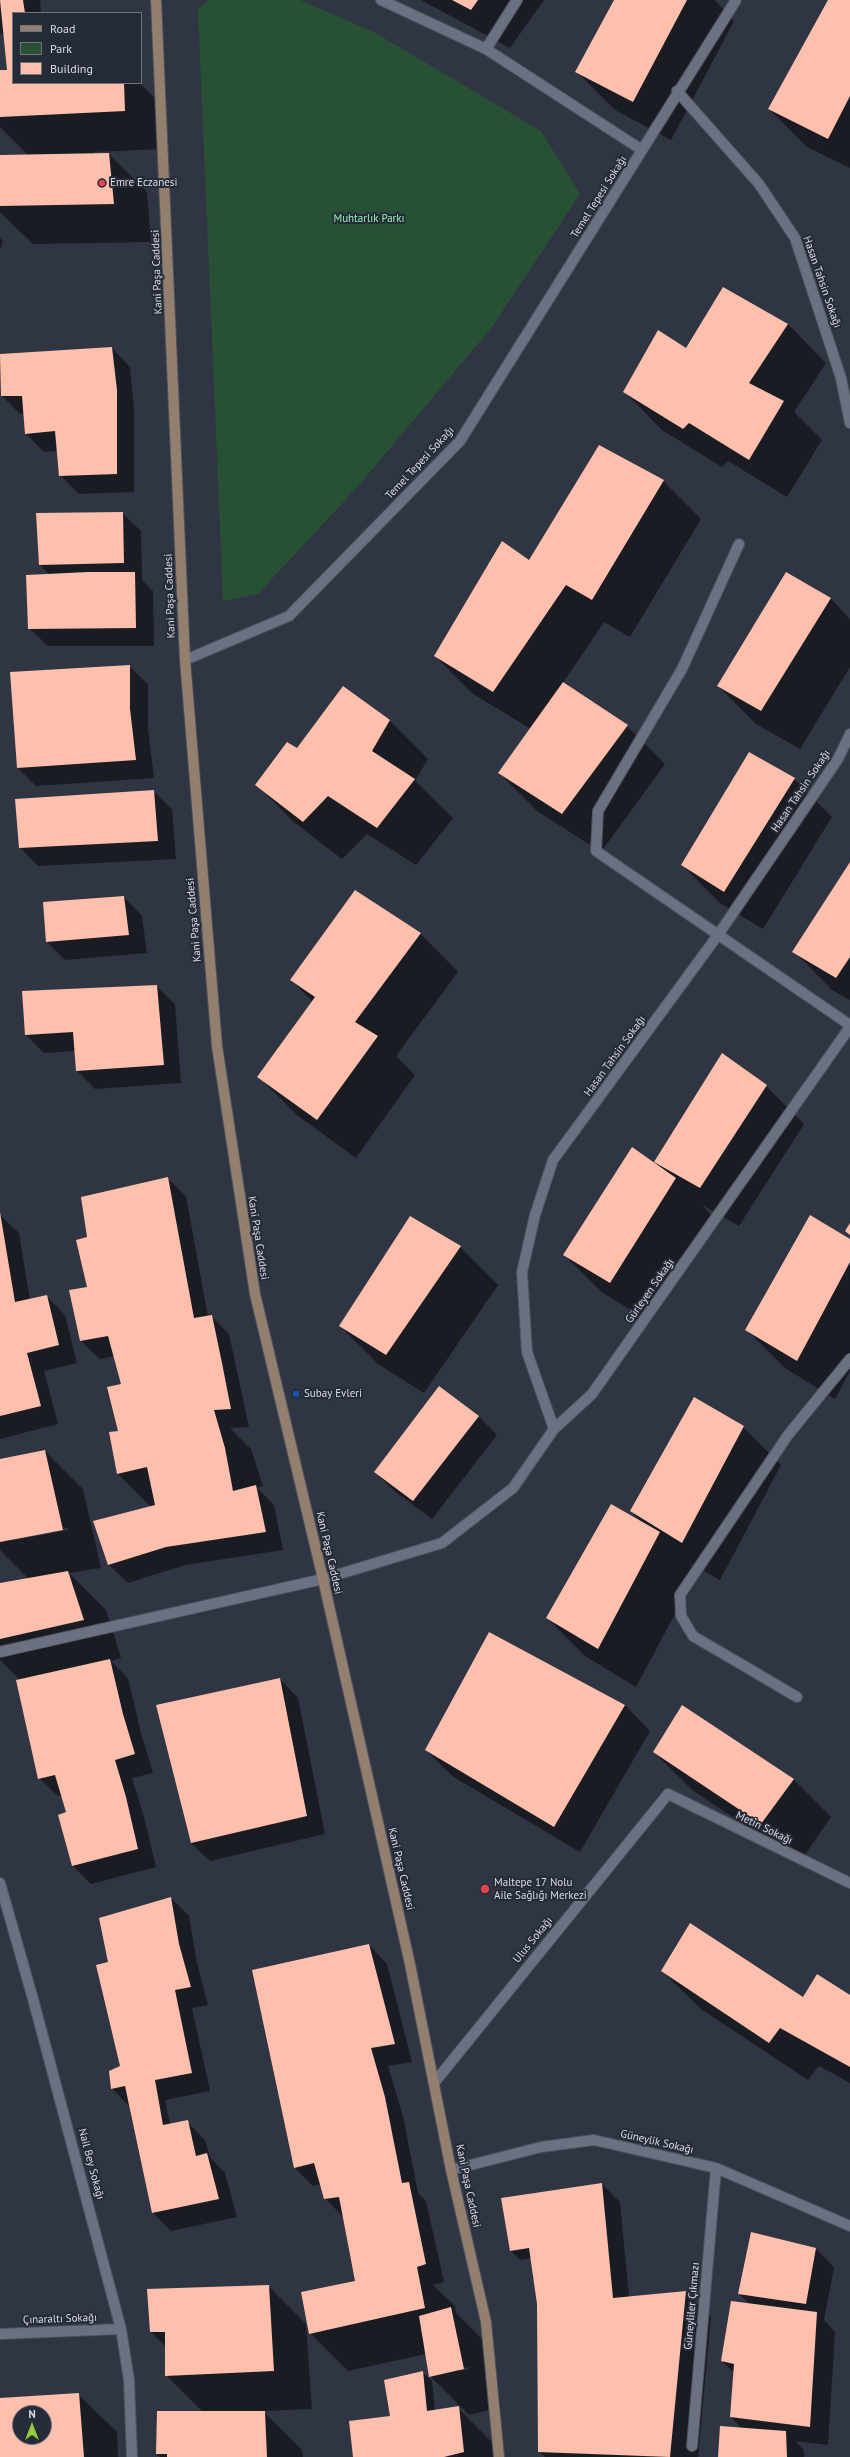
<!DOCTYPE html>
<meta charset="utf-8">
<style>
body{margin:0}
#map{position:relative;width:850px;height:2457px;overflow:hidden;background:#303543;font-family:"PT Sans",sans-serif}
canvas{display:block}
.legend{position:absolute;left:12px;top:12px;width:130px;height:72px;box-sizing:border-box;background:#262b38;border:1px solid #6e737e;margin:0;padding:5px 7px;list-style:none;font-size:12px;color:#dadee7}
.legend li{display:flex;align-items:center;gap:8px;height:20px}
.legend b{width:20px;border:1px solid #6e737e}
.north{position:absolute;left:12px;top:2405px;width:40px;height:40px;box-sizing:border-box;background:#262b38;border:1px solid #6e737e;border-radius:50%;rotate:0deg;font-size:11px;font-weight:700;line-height:16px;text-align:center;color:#dadee7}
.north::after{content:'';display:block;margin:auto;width:14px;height:18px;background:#96cc3a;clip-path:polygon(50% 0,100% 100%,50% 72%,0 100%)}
</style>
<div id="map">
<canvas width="850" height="2457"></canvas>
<ul class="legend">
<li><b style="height:5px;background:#937f6e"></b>Road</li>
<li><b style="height:11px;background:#285035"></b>Park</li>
<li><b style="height:11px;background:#febfac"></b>Building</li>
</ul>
<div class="north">N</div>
</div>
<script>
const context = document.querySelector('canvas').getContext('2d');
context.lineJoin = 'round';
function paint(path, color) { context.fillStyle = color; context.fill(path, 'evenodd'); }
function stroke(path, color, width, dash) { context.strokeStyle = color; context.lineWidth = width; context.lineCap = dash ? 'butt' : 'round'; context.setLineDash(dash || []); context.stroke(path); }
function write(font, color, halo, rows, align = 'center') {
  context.font = font + ' "PT Sans",sans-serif'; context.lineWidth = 4; context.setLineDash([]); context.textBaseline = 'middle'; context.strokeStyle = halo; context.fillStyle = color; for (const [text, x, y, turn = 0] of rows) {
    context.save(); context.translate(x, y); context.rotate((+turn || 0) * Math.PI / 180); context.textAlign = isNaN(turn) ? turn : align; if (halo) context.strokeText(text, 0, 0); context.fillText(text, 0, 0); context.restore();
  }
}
const green = new Path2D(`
 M209,0H300L374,32L541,131L580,194L492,327L360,484L258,594L223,601L198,9Z`);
const shadow = new Path2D(`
 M0,0H40L41,13H13V83H140L160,104L162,149L94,152V154H109L147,192L151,242L33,244L0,212V156H29L0,127V71H8L5,34H0Z
 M421,0H544L510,48Z
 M615,0H715L734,21L671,140L615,110L577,72Z
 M829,0H850V168L807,147L769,109Z
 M0,238L3,241L0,249Z
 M788,324L826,363L794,412L822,440L787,497L728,461L722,467L662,430L624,391L687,349Z
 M112,348L130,367L134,409V492L79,494L60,475L58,451L44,452L26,434L24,414H20L2,396Z
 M663,481L701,519L630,637L604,622L563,683L627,726L665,764L601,852L537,811L499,773L531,729L473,694L435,656Z
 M122,513L141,531L142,580L153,591L154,646H48L29,628L51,576L40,565Z
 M787,573L831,599L850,619V667L800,749L756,724L718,686Z
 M129,666L148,684V728L154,778L36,786L17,767Z
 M390,721L428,759L415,781L453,818L416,865L367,834L342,859L295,823L257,785L297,749Z
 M794,779L832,817L763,929L720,903L682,865Z
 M153,791L172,809L176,859L38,866L20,847Z
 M850,864V1000L832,990L794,951Z
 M124,897L142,916L147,953L65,960L47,942Z
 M420,933L458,972L396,1056L415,1075L356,1158L297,1115L259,1077L312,1001L291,980Z
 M156,986L175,1004L181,1083L95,1089L77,1071L75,1051L44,1053L26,1035Z
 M766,1086L804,1124L739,1226L702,1205L713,1217L648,1320L603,1293L564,1255L662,1168L655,1161Z
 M167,1178L186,1196L208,1317L211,1316L229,1334L249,1427L230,1428L251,1449L263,1486L257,1488L274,1505L283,1550L185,1565L128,1583L109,1565L94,1522L151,1507L118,1474L111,1433L119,1431L122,1385L115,1356L100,1359L81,1341L89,1287V1238Z
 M0,1215L19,1233L30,1300L47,1297L65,1315L77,1363L44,1371L58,1424L0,1439Z
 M850,1240V1371L835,1399L785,1368L747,1330Z
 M460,1247L498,1285L424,1393L378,1364L340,1326Z
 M439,1388L479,1417L497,1435L432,1519L393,1490L375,1472Z
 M743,1427L781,1465L720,1580L689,1563L698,1571L636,1687L585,1656L547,1618L642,1522L631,1511Z
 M45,1451L83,1489L101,1568L69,1573L106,1610L121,1658L111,1661L128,1678L141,1733L153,1773L132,1778L144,1817L156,1867L91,1884L73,1866L67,1813L62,1795L58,1796L39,1778L20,1680L0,1660V1584L29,1579L0,1550V1460ZM68,1528V1530L15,1540L14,1538Z
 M489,1633L625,1705L650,1731L580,1852L452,1776L426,1750Z
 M280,1679L298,1698L325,1834L210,1861L191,1843Z
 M654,1752L793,1779L831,1817L800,1862L692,1790Z
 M171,1898L189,1916L197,1963L208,2005L192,2008L210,2091L165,2100L170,2125L187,2122L205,2140L210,2157L225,2173L237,2217L171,2231L153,2213L129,2106L112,2088L121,2067L110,1962Z
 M369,1945L387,1964L412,2062L388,2066L403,2116L418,2193L426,2201L444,2282L433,2285L455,2306L456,2313L489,2346L501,2407L469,2415L430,2376L426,2354L348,2371L310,2333L356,2281L343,2217L325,2198L321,2184L313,2186L295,2168L273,2070L264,2013ZM468,2367L469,2369L459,2371V2369Z
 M662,1971L803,1999L850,1996V2083L819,2066L808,2080L701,2009Z
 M602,2184L620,2202L629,2297L686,2292L711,2317L698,2457H545L539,2451L538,2304L532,2258L520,2260L511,2251L530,2194Z
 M816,2249L834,2267L824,2320L835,2332L828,2445L795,2441L804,2450V2457H719L742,2429L731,2417L734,2373L722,2361L750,2304L739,2294Z
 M268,2286L306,2324L312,2409L263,2411L302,2450L303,2457H160L157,2454L203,2412L166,2375V2347L151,2332L148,2290Z
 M422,2372L432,2381L435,2411L458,2408L496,2446L498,2457H354L391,2417Z
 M78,2394L117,2432L118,2457H0V2399ZM20,2413H44V2437H20Z`);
const building = new Path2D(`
 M0,0H23L25,13H13V83H124L125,111L0,117V70H7Z
 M452,0H478L471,10Z
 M614,0H687L633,102L575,72Z
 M828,0H850V96L828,139L768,109Z
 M109,153L114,204L0,206V155Z
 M723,287L788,324L749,383L784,401L749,460L689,423L683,429L623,392L658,330L686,348Z
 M112,347L117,390V474L59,476L55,431L25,434L22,396H1L0,354Z
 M599,445L664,480L592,600L566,585L493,692L434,656L502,541L529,560Z
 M123,512L124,563L39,565L36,513Z
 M88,572H135L136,628L28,629L26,575Z
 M786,572L831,598L761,711L717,686Z
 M130,665V709L136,760L17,768L10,672Z
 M563,682L628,725L562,814L498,773Z
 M343,686L390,720L372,751L415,779L377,828L328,796L303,822L255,785L287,742L297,748Z
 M749,752L795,778L724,892L681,865Z
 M154,790L158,841L19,848L15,799Z
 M850,862V957L836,978L792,952Z
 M355,890L421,933L355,1022L378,1036L317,1120L257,1077L315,997L290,980Z
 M124,896L129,935L46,942L43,902Z
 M157,985L164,1065L76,1071L73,1032L25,1035L22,991Z
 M722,1053L767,1085L700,1188L654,1162Z
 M632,1147L676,1178L610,1283L563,1255Z
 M168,1177L194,1318L212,1315L222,1363L231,1409L214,1410L225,1448L233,1491L256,1485L266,1532L166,1547L108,1565L93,1521L155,1505L147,1467L117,1474L109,1432L118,1431L107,1387L121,1384L108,1336L80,1341L69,1290L87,1287L76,1240L87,1237L81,1197Z
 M0,1212L15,1302L47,1295L59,1345L27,1353L41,1406L0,1416Z
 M810,1215L850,1239V1262L797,1361L745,1330Z
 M410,1216L461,1246L386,1355L339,1326Z
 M850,1223V1235L845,1231Z
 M439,1386L479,1416L413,1501L374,1472Z
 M694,1397L744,1426L682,1543L630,1511Z
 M45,1450L63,1530L0,1542V1459Z
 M611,1504L660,1532L598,1649L546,1618Z
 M68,1571L84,1620L0,1639V1583Z
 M489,1632L625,1705L554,1827L425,1750Z
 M110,1659L123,1714L135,1754L115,1760L126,1797L138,1849L72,1866L58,1815L66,1812L55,1775L38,1779L16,1680Z
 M280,1678L307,1816L191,1843L156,1705Z
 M682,1705L794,1779L761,1824L653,1752Z
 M171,1897L179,1944L191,1987L175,1990L192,2073L155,2080L163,2125L188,2120L196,2156L207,2153L219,2199L152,2213L125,2086L111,2089L109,2071L120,2066L96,1965L108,1962L99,1918Z
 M690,1923L803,1997L817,1974L850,1995V2067L780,2028L769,2043L661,1971Z
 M369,1944L395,2044L371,2048L385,2097L402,2183L409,2182L426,2264L417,2267L425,2308L309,2334L301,2292L355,2281L339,2197L324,2199L314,2163L294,2168L252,1970Z
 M602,2183L613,2298L686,2291L670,2457L538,2452L537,2304L529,2248L510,2251L501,2198Z
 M751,2232L816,2248L806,2304L738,2294Z
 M269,2285L274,2371L165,2376V2332H150L147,2289Z
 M731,2301L817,2312L810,2427L730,2417L734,2364L721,2361Z
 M451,2307L464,2369L429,2377L419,2316Z
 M423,2371L427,2411L459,2406L464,2452L444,2457H353L349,2421L390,2416L384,2380Z
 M79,2393L84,2457H0V2398ZM20,2413H44V2437H20Z
 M157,2411H265L267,2457H167V2454H156Z
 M720,2426L786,2431L787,2457H718Z`);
const lane = new Path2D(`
 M797,1697L693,1636L681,1616L680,1595L788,1435L850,1359`);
const street = new Path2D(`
 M381,0L486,49L642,150
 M486,49L517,0
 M677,91L759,184L795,238L841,378L850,423
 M739,544L682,669L598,811L596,851L850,1025
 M185,660L289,616L460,441L736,0
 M554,1429L527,1352L522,1272L535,1215L553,1160L718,935L838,759L850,734
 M0,1652L323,1579L442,1543L513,1488L554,1429L592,1394L850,1027
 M0,1883L33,1999L121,2329L129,2380L132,2457
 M434,2083L668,1794L850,1883
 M451,2170L541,2147L594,2140L716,2168L850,2226
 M0,2334L121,2329
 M692,2446L716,2168`);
const secondary = new Path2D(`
 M156,0L185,660L217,1046L255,1294L323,1579L410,1964L451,2170L486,2322L499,2457`);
const markers = [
 [102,183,4,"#e0444e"],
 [296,1394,4,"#1a4fb4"],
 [485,1889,5,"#e0444e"]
];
const poiNames = [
 ["Emre Eczanesi",110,183],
 ["Subay Evleri",304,1394],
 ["Maltepe 17 Nolu",494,1883],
 ["Aile Sağlığı Merkezi",494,1896]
];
const streetNames = [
 ["Temel Tepesi Sokağı",599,197,-58],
 ["Kani Paşa Caddesi",157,272,-92],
 ["Hasan Tahsin Sokağı",822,282,71],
 ["Temel Tepesi Sokağı",420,463,-47],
 ["Kani Paşa Caddesi",170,596,-92],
 ["Hasan Tahsin Sokağı",801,791,-56],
 ["Kani Paşa Caddesi",194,920,-95],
 ["Hasan Tahsin Sokağı",615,1056,-54],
 ["Kani Paşa Caddesi",258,1238,81],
 ["Gürleyen Sokağı",650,1291,-55],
 ["Kani Paşa Caddesi",329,1553,77],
 ["Metin Sokağı",764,1828,26],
 ["Kani Paşa Caddesi",401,1869,77],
 ["Ulus Sokağı",533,1940,-51],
 ["Güneylik Sokağı",657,2142,13],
 ["Nail Bey Sokağı",91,2164,75],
 ["Kani Paşa Caddesi",468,2186,78],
 ["Güneyliler Çıkmazı",692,2306,-85],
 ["Çınaraltı Sokağı",60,2319,-2]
];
const parkNames = [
 ["Muhtarlık Parkı",369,219]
];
paint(green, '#285035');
paint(shadow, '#0007');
paint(building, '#febfac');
stroke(lane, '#4e525e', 12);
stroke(street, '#4e525e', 12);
stroke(secondary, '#4e525e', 12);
stroke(lane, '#6b7181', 10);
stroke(street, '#6b7181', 10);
stroke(secondary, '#937f6e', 10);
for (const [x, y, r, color] of markers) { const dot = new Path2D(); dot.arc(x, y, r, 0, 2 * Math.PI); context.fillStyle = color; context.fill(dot); stroke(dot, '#262b38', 1.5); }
write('11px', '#dadee7', '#262b38', poiNames, 'left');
write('11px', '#dadee7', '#262b38', streetNames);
write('11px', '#93f0b0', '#262b38', parkNames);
</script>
